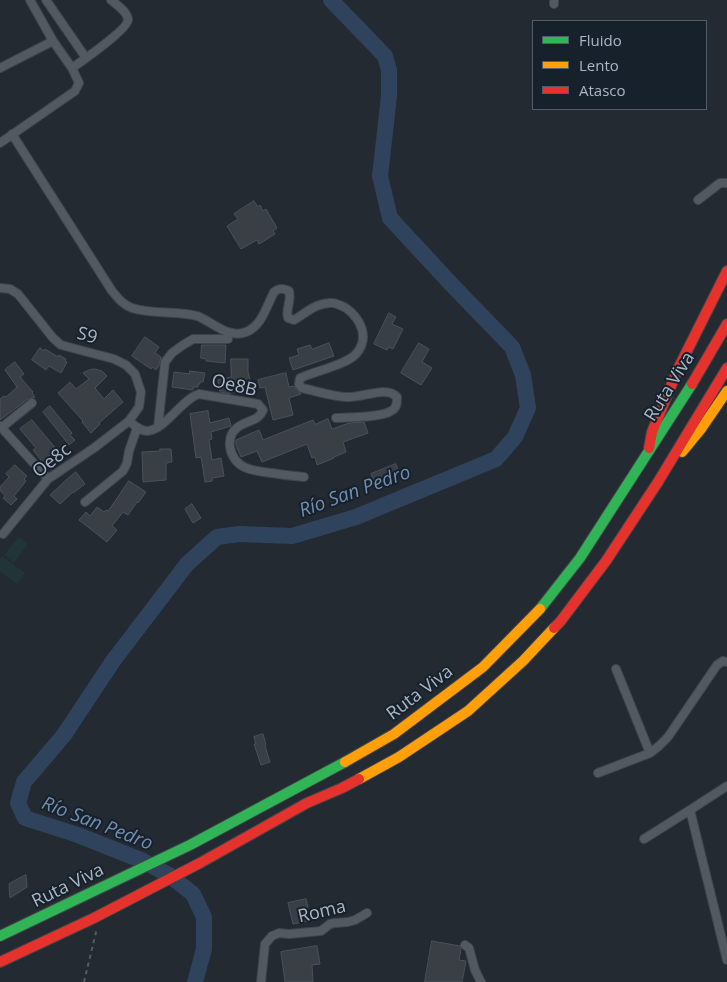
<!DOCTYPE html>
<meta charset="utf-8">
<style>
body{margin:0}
#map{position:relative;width:727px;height:982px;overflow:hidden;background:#242a31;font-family:"Open Sans",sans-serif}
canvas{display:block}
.legend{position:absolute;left:532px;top:20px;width:175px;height:90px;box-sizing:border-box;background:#17212c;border:1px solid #525d69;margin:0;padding:6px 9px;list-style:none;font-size:15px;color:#abb6c5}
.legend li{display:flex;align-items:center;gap:10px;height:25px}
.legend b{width:25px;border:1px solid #525d69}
</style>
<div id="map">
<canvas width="727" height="982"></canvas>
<ul class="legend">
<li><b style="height:6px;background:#30b455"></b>Fluido</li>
<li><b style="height:6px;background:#ff9f0a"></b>Lento</li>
<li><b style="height:6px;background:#e5322d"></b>Atasco</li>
</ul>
</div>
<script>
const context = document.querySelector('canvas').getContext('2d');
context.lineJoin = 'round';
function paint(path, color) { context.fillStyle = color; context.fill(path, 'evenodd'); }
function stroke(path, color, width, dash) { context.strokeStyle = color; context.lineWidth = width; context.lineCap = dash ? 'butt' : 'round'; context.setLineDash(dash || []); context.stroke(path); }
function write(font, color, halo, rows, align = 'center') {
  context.font = font + ' "Open Sans",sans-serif'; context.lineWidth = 4; context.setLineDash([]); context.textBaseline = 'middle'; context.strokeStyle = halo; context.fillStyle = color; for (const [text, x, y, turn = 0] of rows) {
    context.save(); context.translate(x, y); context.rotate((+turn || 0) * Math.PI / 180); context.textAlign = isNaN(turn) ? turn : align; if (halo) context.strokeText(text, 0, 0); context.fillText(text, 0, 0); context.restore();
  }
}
const green = new Path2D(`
 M19,537L28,544L14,563L4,555Z
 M2,556L25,573L17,584L0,572V559Z`);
const river = new Path2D(`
 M195,982L204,949V917L193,894L169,875L141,860L78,835L25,818L18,803L24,782L64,735L113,661L187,564L217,537L239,534L292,536L356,517L496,459L515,437L528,408L523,375L512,347L452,285L390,218L380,176L389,96V70L385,56L331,0`);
const building = new Path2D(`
 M254,201L258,207L260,205L263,211L266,209L277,228L273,231L275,234L259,244L257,240L241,249L227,226L238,219L234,214Z
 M389,313L396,317L392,324L403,329L393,349L389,347L387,350L374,344Z
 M145,337L159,347L155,353L161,357L159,365L156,370L152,367L151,369L132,356Z
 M329,343L334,356L293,370L289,358L299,355L297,349L310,345L312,349Z
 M419,343L429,349L422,362L432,368L421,385L401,373Z
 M202,345H226L225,363L206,361V359L201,358Z
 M40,348L44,351L45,349L58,357L59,355L66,359L65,361L67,362L61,373L49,366L46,370L32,360Z
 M231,359H248V372L252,387L230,393V394L220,392L218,380L231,377Z
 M15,362L24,374L20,377L33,392L32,393L35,397L28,399L0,420V399L4,396L6,397L17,387L5,370Z
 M95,369L102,371L107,376L95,388L104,399L113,390L123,402L99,423L100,424L91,433L82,422L83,421L58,393L70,382L76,389L89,379L83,373L89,370Z
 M190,371L205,373L203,382H200V384H198V387H193V390L172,387L174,372L189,374Z
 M286,373L289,387L294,386L298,391L301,394L289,398L293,415L273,420L265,387L260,388L258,380Z
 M50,406L72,433L70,435L75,440L69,445L43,412Z
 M208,411L210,423L229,418L231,426L211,432L212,439L209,440L212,460L221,458L224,476L212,478V481L205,482L201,457L196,458L190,414Z
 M328,419L332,429L349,423L364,422L368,433L343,442L346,452L334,457V458L317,465L315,457L312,458L307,444L262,462L257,451L241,457L236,445V440L259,430L263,440L313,420L315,424Z
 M32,420L57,450L49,456L51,459L44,464L33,450L36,448L20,429Z
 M160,449H171L172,462L166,463V480L143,482L142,452L160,451Z
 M396,464L399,474L375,484L371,474Z
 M15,465L27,476L24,479L26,481L14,496L17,499L11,505L3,498L5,496L0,490V487L9,477L6,474Z
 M76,472L85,484L73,493V492L60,504L50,495L64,482Z
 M129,481L146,492L138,503L137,502L128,515L123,512L112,526L117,530L107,542L79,520L86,512L90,516L97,507L104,512L106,510L108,511Z
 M192,504L201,518L193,523L185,509Z
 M263,734L266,745L265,746L270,762L261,765L254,744H256L254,737Z
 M26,875L27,887L10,898L9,884Z
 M306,899L308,907L306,908L309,921L293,924L288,903Z
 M432,941L460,946L461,949L459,960L466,961L462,982H425Z
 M317,946L320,964L312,965L313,982H285L281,952Z`);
const path = new Path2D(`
 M84,982L97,928`);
const street = new Path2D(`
 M46,0L86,58
 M554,0V4
 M0,68L53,41
 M72,68C82,61 127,30 128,20C128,12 117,5 111,0
 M12,134L112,291C118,298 123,305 132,308C153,315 176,310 197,316C213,322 228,339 246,332C262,326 267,305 274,292C279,288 283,288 289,291C292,302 285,309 288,318L294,320C306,313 317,302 332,303C336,303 342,306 346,308C361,319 370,338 356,354C346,365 315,371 300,378L299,384L302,388C316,391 335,397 348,397C364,398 386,385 397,397C397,403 397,408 391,411C380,418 349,417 336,418
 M0,143L75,91L79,83L72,68L53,41L30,0
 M698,200L720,183H727
 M0,288L10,289L18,294L53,338L61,345L114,359L126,365L135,374L141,392L139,407L129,421L94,448L48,479L3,534
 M129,421C134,425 140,431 147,431C165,430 182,399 199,394L258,404L263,410C258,422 247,420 238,427C231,432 229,439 230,447C234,470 254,471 272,473C283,475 293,476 304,477
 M0,426L48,479
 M158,427L165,362L172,353L183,345L193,339H228
 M1,428L32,403
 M85,502L123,471L127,463L129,451L137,428
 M616,669L650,753
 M598,773L650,753L659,746L668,737L717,665L723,661L727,662
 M690,810L727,960
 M644,839L690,810L727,786
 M465,945L469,948L475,970L481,982
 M261,982L265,944L272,936L279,933L289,934L321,931L330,924L335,923L348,922L355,920L367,913`);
const fast = new Path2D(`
 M540,609L580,558L692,384
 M0,936L190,845L345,762`);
const slow = new Path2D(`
 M682,452L701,429L727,391
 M345,762L394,734L483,667L540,609
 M359,779L399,757L468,711L523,661L554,628`);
const jam = new Path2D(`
 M692,384L727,324
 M649,448L652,432L678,369L727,271
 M554,628L560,622L606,561L658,482L727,368
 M0,962L94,918L200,863L307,803L342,788L359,779`);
const streetNames = [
 ["S9",87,336,15],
 ["Oe8B",234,386,13],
 ["Ruta Viva",670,387,-58],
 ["Oe8c",52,461,-38],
 ["Ruta Viva",420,693,-37],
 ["Ruta Viva",68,886,-26],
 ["Roma",322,912,-13]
];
const waterNames = [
 ["Río San Pedro",355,492,-20],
 ["Río San Pedro",97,824,21]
];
paint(green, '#213437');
stroke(river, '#2f435c', 16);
paint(building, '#393f45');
stroke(building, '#4b515a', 1);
stroke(street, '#40444a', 10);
stroke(fast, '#40444a', 12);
stroke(slow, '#40444a', 12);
stroke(jam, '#40444a', 12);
stroke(path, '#555c63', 2, [4, 4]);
stroke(street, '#535960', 8);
stroke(fast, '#30b455', 10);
stroke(slow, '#ff9f0a', 10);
stroke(jam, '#e5322d', 10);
write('18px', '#abb6c5', '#17212c', streetNames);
write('italic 19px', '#728eb0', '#17212c', waterNames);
</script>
